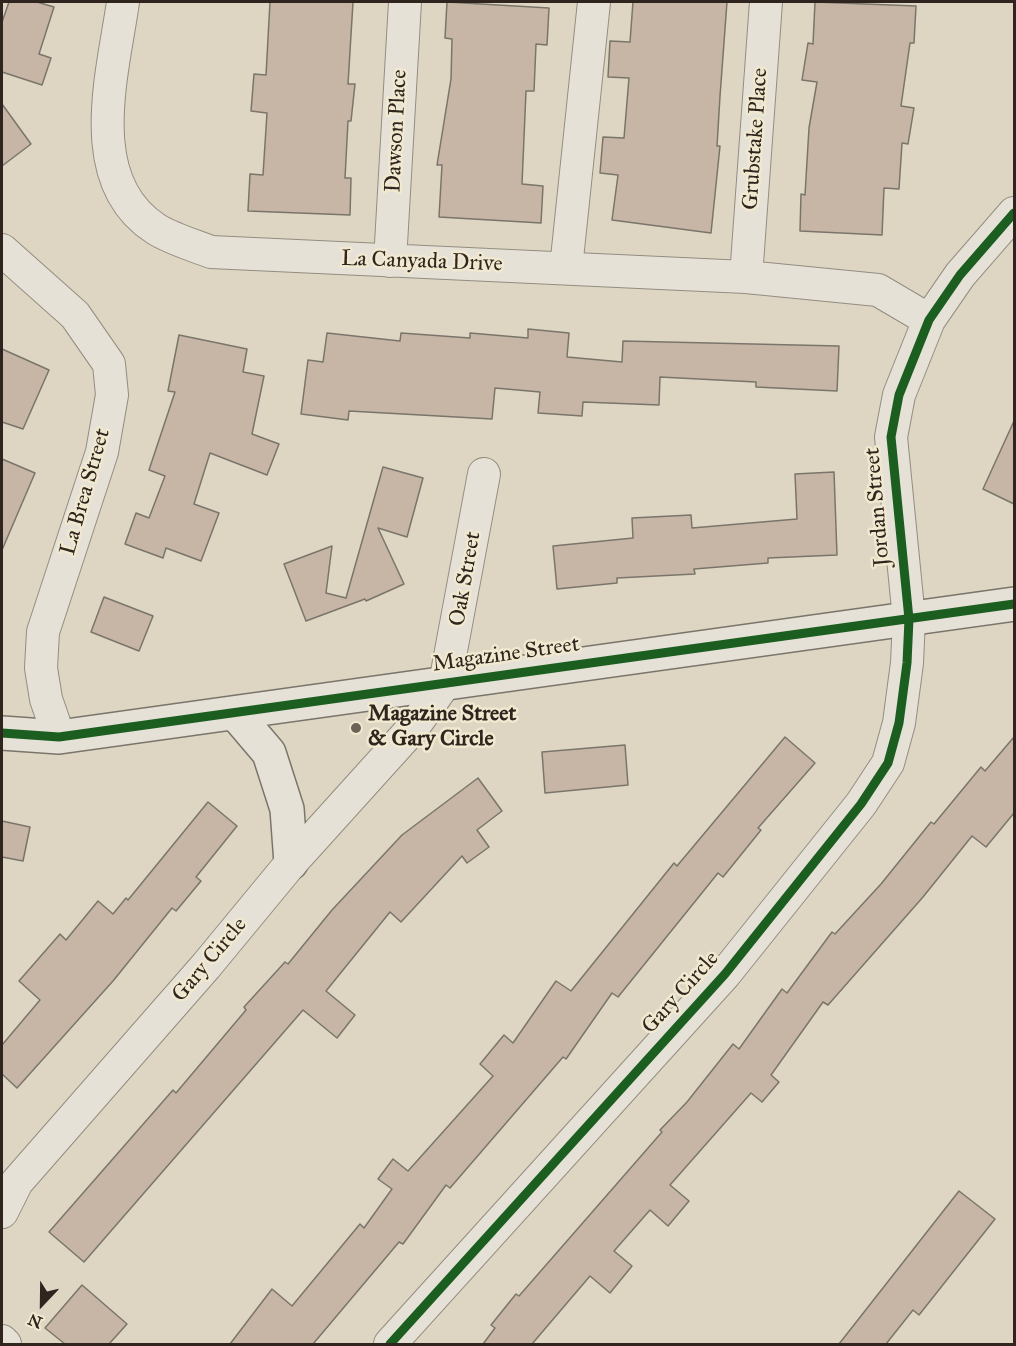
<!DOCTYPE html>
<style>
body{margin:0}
#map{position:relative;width:1016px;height:1346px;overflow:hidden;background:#ded6c2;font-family:"IM FELL Great Primer",serif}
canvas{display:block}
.frame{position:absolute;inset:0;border:3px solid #2f251e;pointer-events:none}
.north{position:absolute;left:12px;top:1274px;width:60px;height:60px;-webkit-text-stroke:4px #f1e8d0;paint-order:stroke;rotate:202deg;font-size:16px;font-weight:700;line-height:24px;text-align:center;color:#2f251e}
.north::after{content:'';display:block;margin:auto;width:21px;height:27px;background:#2f251e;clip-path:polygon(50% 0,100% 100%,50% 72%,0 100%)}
</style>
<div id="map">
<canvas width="1016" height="1346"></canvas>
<div class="frame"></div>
<div class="north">N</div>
</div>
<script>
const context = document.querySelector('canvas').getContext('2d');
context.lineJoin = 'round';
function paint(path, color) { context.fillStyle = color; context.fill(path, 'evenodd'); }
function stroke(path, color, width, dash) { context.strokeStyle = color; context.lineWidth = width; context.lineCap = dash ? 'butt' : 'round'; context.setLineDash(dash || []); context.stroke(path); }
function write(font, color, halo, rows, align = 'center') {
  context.font = font + ' "IM FELL Great Primer",serif'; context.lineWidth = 5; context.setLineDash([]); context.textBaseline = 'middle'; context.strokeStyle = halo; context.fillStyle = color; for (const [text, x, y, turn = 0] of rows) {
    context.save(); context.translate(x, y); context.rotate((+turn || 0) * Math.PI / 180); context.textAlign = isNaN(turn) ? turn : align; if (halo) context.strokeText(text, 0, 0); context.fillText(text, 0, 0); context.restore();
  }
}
const building = new Path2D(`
 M9,2H37L54,7L39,54L51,58L42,85L2,72V22Z
 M270,2H353L348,84H355L351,121H348L345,178H351L350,215L248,211L250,174L263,175L267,113L251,111L254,74L266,75Z
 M447,2L549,8L547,45L536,44L534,91H526L522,184L543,186L541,223L439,217L442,165H437L451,79L452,39L445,38Z
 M633,2H727L720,96L717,146H720L711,233L612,220L618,175L600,173L603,137L624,138L629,78L608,77L610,41L630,42Z
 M815,2L916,6L914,43H910L901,106L914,108L908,144L902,143L899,189L884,188L882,235L800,231L801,194L805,195L809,128L817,82L802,80L808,43L813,44Z
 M2,104L31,144L2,166Z
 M528,329L569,333L567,357L622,362L623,341L839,346L837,391L756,387V382L660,377L659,405L583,402L582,416L538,413L540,392L495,388L492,419L349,411L348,420L301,414L308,360L323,362L327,333L400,341L401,333L470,338V333L528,338Z
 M179,335L247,349L243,372L264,376L252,434L279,444L267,475L210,453L194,504L219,513L201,561L166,548L163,558L125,544L136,513L149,518L165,476L149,470L175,392L168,391Z
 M2,349L49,370L23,429L2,422Z
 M1014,421V504L983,489Z
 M2,459L35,473L2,550Z
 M383,467L423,478L407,537L378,528L404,584L366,601L365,599L306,621L284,564L332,546L326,593L346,598Z
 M834,472L837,555L768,558V563L694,569L695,574L617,578V583L557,589L553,546L633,538L632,518L691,515L692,528L797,519L795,474Z
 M104,597L153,616L139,651L91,632Z
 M785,737L815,763L758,828L761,830L723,877L718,873L618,997L612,993L566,1059L563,1057L450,1188L446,1185L403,1244L399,1242L313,1344H230L272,1289L292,1306L360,1224L364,1228L392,1189L378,1179L393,1159L408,1171L493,1076L480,1064L504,1035L513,1043L556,981L571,991L674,863L677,866Z
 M1014,737V813L986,847L972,836L923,897L828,1005L823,1002L771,1075L779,1082L762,1102L751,1093L670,1185L689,1201L668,1226L650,1210L614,1251L632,1266L610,1293L590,1276L532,1344H483L495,1328L491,1325L516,1294L519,1296L662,1132L660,1130L687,1102L733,1044L739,1049L782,989L787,993L832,932L835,934L881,884L931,822L934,824L981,767L985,771Z
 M625,745L628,785L545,793L542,752Z
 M478,778L502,811L477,830L489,847L467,863L462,856L401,922L390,912L326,991L355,1015L337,1038L303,1010L84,1262L49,1232L173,1090L176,1093L246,1010L244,1007L285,962L288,964L332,910L402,835Z
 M208,802L237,826L196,877L201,881L176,911L172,908L113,981L17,1088L2,1074V1045L40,1000L19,981L60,934L66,940L98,901L113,914L126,898L128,900Z
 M2,821L30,827L23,861L2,857Z
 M959,1191L995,1219L919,1315L913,1310L886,1344H839Z
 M82,1285L127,1324L109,1344H65L45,1328Z`);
const street = new Path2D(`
 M123,2C113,73 81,181 156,229C172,239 193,245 211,252L746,277L878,290L929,320
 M2,250L75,315L109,364L112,395L102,452L43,632L41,668L46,699L59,737
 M390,261L405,2
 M566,268L594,2
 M746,277L766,2
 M2,1212L17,1182L206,966L291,863L412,729L445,683L484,474
 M2,1341L5,1344
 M390,1344L725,974L861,804L888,763L899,723L907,663L909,619L891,437L899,395L929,320L960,275L1014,213`);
const secondary = new Path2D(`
 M235,713L269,753L287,809L291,863
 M2,733L59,737L1014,604`);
const cycleway = new Path2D(`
 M2,733L59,737L1014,604
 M390,1344L725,974L861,804L888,763L899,723L907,663L909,619L891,437L899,395L929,320L960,275L1014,213`);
const markers = [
 [356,728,6,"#6c6357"]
];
const streetNames = [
 ["Dawson Place",397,131,-87],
 ["Grubstake Place",756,139,-86],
 ["La Canyada Drive",422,262,2],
 ["La Brea Street",86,492,-74],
 ["Jordan Street",878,507,-95],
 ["Oak Street",466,579,-80],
 ["Magazine Street",506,655,-8],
 ["Gary Circle",210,960,-50],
 ["Gary Circle",681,993,-48]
];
const poiNames = [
 ["Magazine Street",368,715],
 ["& Gary Circle",368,740]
];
paint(building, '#c7b6a6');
stroke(building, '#7a756b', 1.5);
stroke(street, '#938d81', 34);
stroke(secondary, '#7a756b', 36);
stroke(street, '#e5e1d7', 32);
stroke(secondary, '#e5e1d7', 33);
stroke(cycleway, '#1b5e20', 9);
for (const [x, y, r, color] of markers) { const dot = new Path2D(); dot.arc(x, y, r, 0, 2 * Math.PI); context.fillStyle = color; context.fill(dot); stroke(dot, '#f1e8d0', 2); }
write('22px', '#2f251e', '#f1e8d0', streetNames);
write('bold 22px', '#2f251e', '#f1e8d0', poiNames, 'left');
</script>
